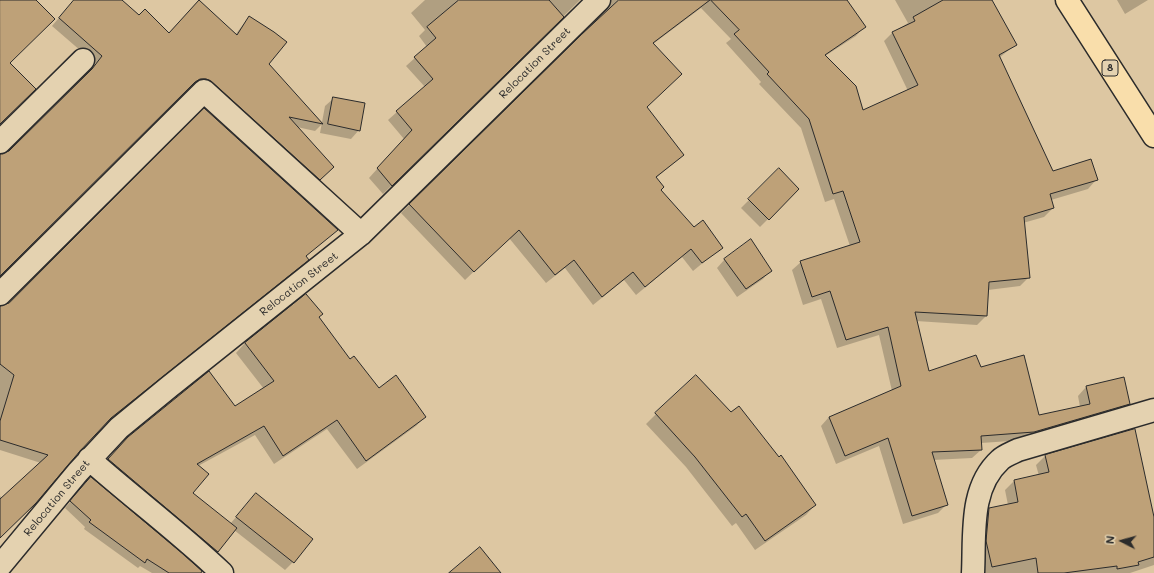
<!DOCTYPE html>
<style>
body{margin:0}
#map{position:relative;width:1154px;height:573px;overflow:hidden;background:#ddc7a2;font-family:Mali,sans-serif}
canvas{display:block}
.north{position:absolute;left:1102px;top:521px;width:40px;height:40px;-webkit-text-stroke:3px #e4d2b0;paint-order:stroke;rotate:276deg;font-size:11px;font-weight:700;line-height:16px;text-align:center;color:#2b2b2b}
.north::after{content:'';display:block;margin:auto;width:14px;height:18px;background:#2b2b2b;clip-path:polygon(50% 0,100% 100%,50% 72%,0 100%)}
</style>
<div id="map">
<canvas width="1154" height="573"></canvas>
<div class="north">N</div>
</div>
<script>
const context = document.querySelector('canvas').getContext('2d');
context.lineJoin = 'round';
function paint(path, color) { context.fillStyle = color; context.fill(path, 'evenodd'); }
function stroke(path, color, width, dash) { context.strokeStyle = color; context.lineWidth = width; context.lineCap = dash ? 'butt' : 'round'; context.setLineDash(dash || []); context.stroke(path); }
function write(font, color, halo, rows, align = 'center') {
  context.font = font + ' Mali,sans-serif'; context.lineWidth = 4; context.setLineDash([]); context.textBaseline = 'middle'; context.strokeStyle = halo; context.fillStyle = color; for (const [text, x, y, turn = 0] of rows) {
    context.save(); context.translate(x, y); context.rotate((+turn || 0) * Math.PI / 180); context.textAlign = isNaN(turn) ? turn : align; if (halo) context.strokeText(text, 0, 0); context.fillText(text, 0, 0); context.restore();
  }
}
const shadow = new Path2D(`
 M74,0H120L139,16L168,34L198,1L235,35L249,17L268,64L322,124L315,131L297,127L325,175L312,187L199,86H192L186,89L0,275V155L9,152L85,77L96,64L52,26Z
 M425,0H580L383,194L369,178L404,139L388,120L425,87L406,66L427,47L419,36L425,30L411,13Z
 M599,0H843L864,27L856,36L825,56L863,112L908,91L884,41L893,32L908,23L895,0H991L1015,45L999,58L1052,172L1096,180L1088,189L1051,200L1053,208L1044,217L1023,223L1029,277L1020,286L988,290L986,316L977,325L916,321L928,372L980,368L1038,416L1080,407L1078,396L1086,387L1129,404L1120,412L1025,440L981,443V450L972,458L933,460L947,504L938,513L903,524L879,446L836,464L821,426L829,417L892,391L879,335L837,348L821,299L803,305L792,270L801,262L850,246L834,199L825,202L801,128L759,84L761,82L726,43L731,39L701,8L653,44L646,107L683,155L656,178L660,191L694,228L721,248L693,271L682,257L636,295L624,280L593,305L565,268L546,283L509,238L465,280L401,213L599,18L603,12V5Z
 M1117,0H1148L1125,14Z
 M334,98L359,130L351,139L320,133L325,106Z
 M779,170L798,189L760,227L741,208Z
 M305,257L300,267L103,425L0,538V496L2,498L41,463L0,450V307Z
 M725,259L771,270L763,279L737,297L717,268Z
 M318,317L350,360L379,389L425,417L416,426L357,469L327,429L274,464L255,435L198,466L192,493L230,524L256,494L293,562L285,570L234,530L208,560L99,468L119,448L235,407L264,389L236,353L245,343Z
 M656,414L815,505L806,515L755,550L736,523L732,526L686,467L646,424Z
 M1134,430L1154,521V565L1130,573H982L980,519L990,509L1008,505L1005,490L1014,481L1039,476L1036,465L1045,456Z
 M91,478L201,573H152L140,566L138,568L84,529L85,527L65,508Z`);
const building = new Path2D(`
 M0,0H36L55,19L10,63L36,89L0,124Z
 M74,0H122L139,15L145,9L169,33L199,0L237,35L249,16L274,32L287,42L269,64L323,124L289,117L334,167L320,180L212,82L206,79H200L195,82L0,276V154L9,151L92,69L102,56L59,18Z
 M459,0H549L564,17L392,186L377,168L412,130L396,111L433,79L414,57L436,38L427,27Z
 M619,0H710L653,43L682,74L647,107L684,155L656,177L664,187L661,190L694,227L703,220L723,248L702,263L691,249L645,287L633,272L602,297L574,260L555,275L519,230L474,272L409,204L581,35Z
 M711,0H847L866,27L825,55L856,86L863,110L918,85L892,32L915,21L913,17L943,0H992L1017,45L999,55L1053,171L1091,159L1098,180L1050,194L1054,208L1024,217L1030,278L989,282L987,316L915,312L929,371L976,355L981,367L1024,355L1039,415L1090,404L1086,386L1124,377L1130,404L1034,432L981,436L982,450L932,452L948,505L912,516L888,438L845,456L829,417L901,386L888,327L846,340L830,291L812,297L800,261L860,242L843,191L833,194L809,119L767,74L769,72L734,34L739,30Z
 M333,97L365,103L360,131L328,124Z
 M204,108L338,230L306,256L309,260L111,418L80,451L36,503L0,538V499L48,455L0,440V421L14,375L0,364V306L9,303Z
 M779,168L799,189L769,220L748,199Z
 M751,239L772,271L746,289L724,259Z
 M306,294L323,314L319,317L350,359L354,356L379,388L396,375L426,417L366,461L337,420L283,456L264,426L197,464L209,474L193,493L237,528L218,552L108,459L128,437L209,371L235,406L274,381L245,343Z
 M696,375L731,412L739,406L779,457L781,455L816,505L765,541L746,514L742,517L695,457L655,413Z
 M1135,429L1154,517V557L1138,562L1139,565L1117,569V566L1064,573H1038L1036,558L992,567L986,541L989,508L1018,502L1014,480L1049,472L1045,455Z
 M91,477L182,553L202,571L201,573H169L147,559L145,563L89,522L91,520L70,501Z
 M256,493L313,539L294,563L236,517Z
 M480,547L501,573H449Z`);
const minor = new Path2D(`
 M0,142L83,60
 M0,294L204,91L361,234
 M89,459C133,498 180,533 222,573
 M0,566L78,472L119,428L169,387L361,234L599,0
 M973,573C975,535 969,488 1000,460C1004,456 1012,453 1018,450L1154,410`);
const highway = new Path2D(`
 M1067,0L1154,136`);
const shields = [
 [1110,68,16]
];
const shieldNames = [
 ["8",1110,68]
];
const streetNames = [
 ["Relocation Street",535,63,-45],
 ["Relocation Street",299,284,-38],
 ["Relocation Street",57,498,-50]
];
paint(shadow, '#0003');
paint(building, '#bea178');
stroke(building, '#2b2b2b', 1);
stroke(minor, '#2b2b2b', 25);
stroke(highway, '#2b2b2b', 25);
stroke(minor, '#e4d2b0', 22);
stroke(highway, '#f9deab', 22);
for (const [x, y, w] of shields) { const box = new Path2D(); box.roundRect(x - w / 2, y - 8, w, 16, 3); context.fillStyle = '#e4d2b0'; context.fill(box); stroke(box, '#2b2b2b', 1); }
write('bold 10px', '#2b2b2b', null, shieldNames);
write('11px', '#2b2b2b', '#e4d2b0', streetNames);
</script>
